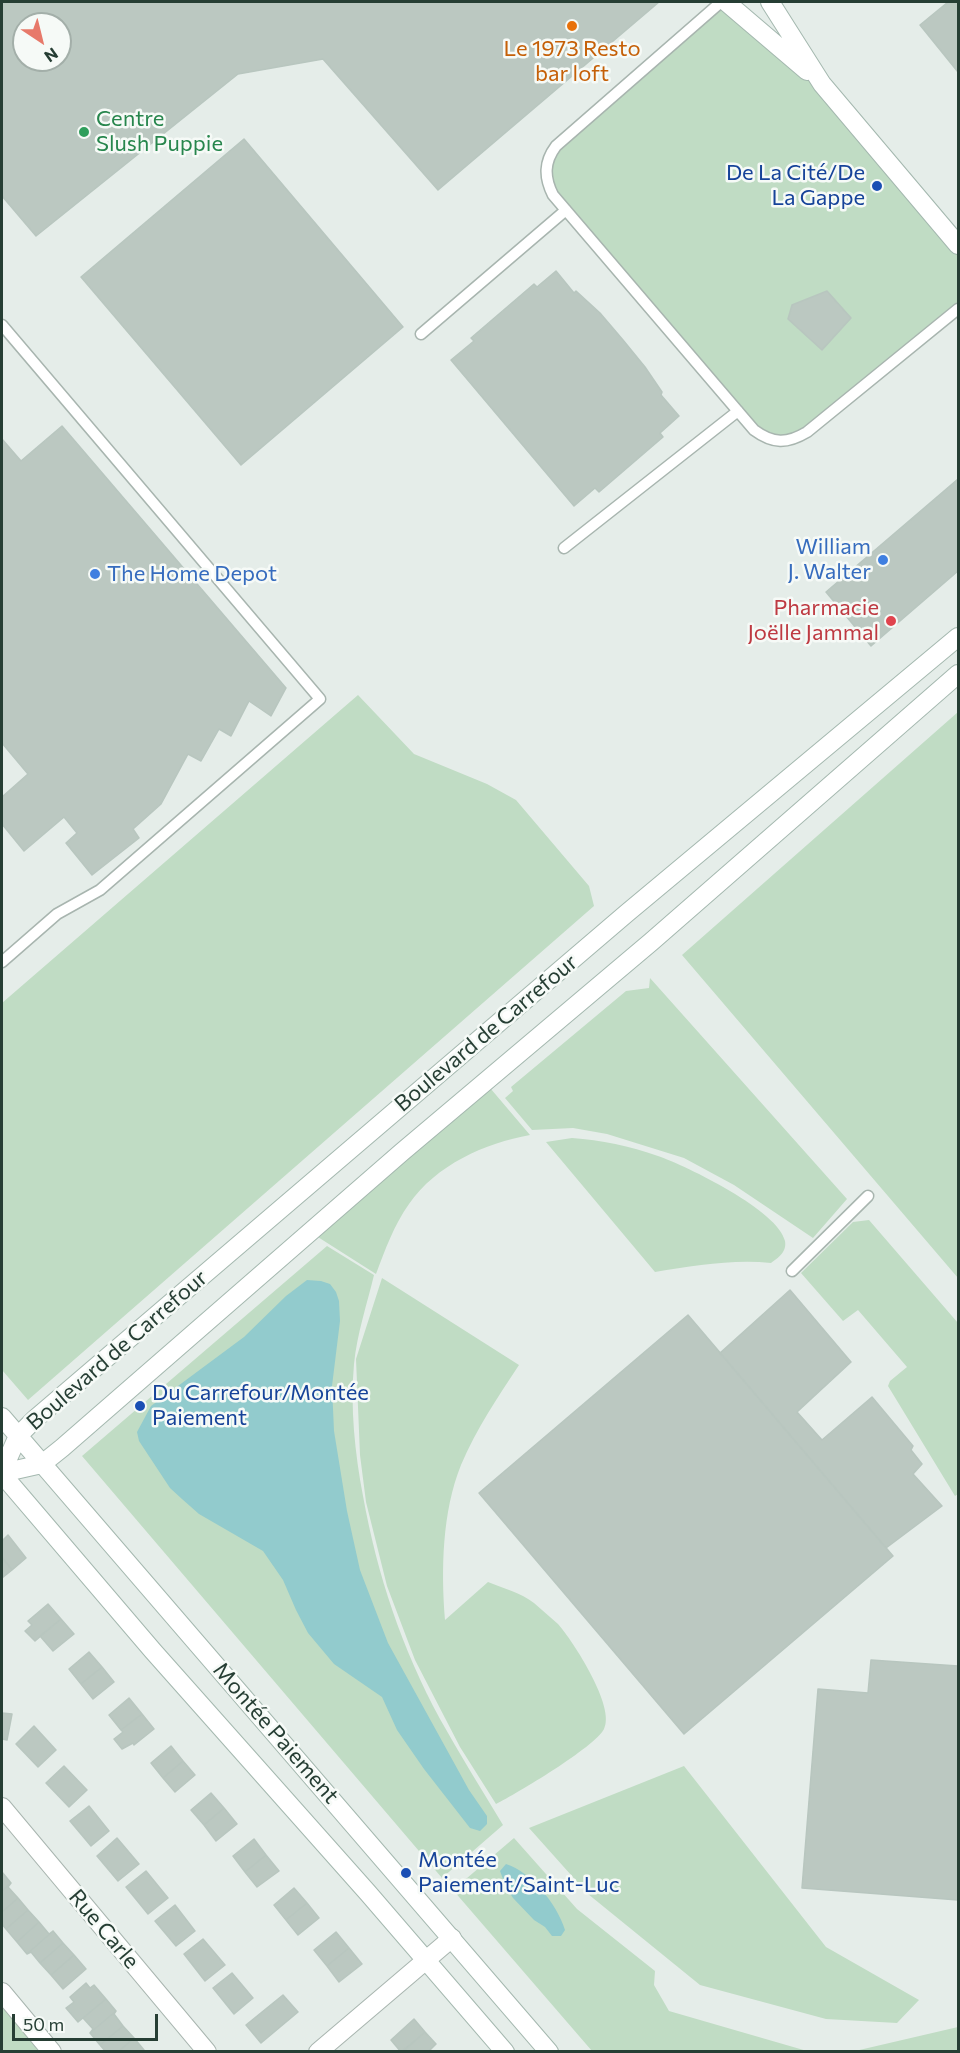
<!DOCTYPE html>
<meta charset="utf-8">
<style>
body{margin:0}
#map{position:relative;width:960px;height:2053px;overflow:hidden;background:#e5ede9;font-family:Commissioner,sans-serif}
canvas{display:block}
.frame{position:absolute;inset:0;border:3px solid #263e34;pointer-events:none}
.north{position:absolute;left:12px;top:12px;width:60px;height:60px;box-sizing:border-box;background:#f6faf7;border:2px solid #a3afa9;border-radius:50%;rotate:145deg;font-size:16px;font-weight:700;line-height:24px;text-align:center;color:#263e34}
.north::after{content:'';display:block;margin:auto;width:21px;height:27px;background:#e7796a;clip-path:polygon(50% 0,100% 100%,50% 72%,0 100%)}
.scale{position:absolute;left:12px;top:2014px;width:146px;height:27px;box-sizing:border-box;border:3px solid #263e34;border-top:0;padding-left:8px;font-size:18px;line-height:21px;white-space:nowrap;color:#263e34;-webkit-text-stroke:4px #f6faf7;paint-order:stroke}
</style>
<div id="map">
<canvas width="960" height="2053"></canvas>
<div class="frame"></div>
<div class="north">N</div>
<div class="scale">50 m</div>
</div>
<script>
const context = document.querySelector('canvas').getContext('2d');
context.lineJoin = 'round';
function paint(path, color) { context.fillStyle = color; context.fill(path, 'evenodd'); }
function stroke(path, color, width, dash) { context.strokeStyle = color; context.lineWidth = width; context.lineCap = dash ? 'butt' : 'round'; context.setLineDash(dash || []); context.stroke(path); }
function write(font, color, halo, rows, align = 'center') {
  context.font = font + ' Commissioner,sans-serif'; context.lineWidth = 5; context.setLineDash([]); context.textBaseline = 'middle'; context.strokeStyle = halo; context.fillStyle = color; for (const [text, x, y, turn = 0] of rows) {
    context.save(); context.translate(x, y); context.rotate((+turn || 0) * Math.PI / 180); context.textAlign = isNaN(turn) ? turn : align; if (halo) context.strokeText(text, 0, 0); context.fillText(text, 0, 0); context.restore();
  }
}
const green = new Path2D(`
 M721,2L822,84L958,245V312L807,432L766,439L553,195L548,157Z
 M358,695L414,754L487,784L516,800L589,886L594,906L28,1400L2,1370V1003Z
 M958,712V1278L682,955Z
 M650,978L847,1199L813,1238L734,1185L684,1158L607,1134L573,1128L532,1130L505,1098L513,1091L511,1087L626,991L649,988Z
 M485,1082L530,1135C485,1143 436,1165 409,1204C394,1225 385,1250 376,1274L310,1232Z
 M572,1138C601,1140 630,1146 658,1156C687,1166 779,1211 785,1241C787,1252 778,1258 771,1263C732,1259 694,1266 655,1272L546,1142Z
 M869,1220L958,1323V1494L955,1496L888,1386L890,1381L907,1367L858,1310L843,1321L801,1273L853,1222Z
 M327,1246L374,1275C367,1304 357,1334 354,1364C350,1407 355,1454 363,1496C377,1574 402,1649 440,1719C460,1755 482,1790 503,1825L442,1878L82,1456Z
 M382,1278L519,1365C498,1397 476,1429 461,1465C442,1512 441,1570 445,1620L488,1582C503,1588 521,1593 534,1603C542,1610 550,1617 558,1624C573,1641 616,1707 604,1729C595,1747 516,1794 496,1804L460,1747L415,1660L387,1586L366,1502L360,1455L356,1359Z
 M684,1766L826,1947L919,2000L897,2023L826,2019L700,1985L588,1894L529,1828Z
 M514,1838L577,1909L655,1971L654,1985L669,2011L807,2051H592L453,1890Z
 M2,1992L52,2051H2Z
 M958,2027V2051H855Z`);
const water = new Path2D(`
 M307,1280L321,1281L330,1284L336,1292L339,1301L340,1321L332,1386L334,1431L347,1511L360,1570L388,1643L469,1790L487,1816V1824L480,1831L470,1828L424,1769L397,1730L382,1697L334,1664L308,1633L296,1610L283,1580L263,1551L199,1514L182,1499L170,1488L139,1441L137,1432L151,1406L244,1337L286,1296Z
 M506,1864C531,1872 557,1904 565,1930L561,1936H552L545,1927L534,1920L513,1898L506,1887L500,1871Z`);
const building = new Path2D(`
 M2,2H659L438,190L323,59L238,74L36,236L2,196ZM24,24H60V60H24Z
 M948,2H958V72L920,25Z
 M244,139L403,327L241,465L81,277Z
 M556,271L574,293L576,291L600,313L623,340L645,367L662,392L661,395L679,416L660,433L663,437L599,492L595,488L574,506L451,360L474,341L471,338L534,284L537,287Z
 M827,291L851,318L822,350L788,319L792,305Z
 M62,426L286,688L271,716L249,701L231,736L219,729L201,761L188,754L161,804L133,829L139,838L92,875L66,843L77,833L64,817L24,851L2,824V797L28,774L2,743V439L21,461Z
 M958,479V571L871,646L826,592Z
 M790,1290L851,1362L797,1412L822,1440L872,1397L913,1446L911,1450L922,1464L913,1474L942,1506L886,1548L720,1353Z
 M688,1315L893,1556L684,1734L479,1493Z
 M8,1535L26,1558L12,1570L2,1557V1541Z
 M2,1557L12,1570L2,1578Z
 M48,1604L61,1619L35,1641L25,1631L32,1625L28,1621Z
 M61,1619L74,1634L53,1651L40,1636Z
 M89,1652L102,1667L81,1684L69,1669Z
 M871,1660L958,1666V1900L802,1888L818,1689L868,1693Z
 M102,1667L114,1682L93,1699L81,1684Z
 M129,1698L142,1714L121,1730L109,1715Z
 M2,1713L12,1714L7,1740L2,1739Z
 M142,1714L154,1729L134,1745L133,1743L122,1749L114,1739L123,1732L121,1730Z
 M34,1726L56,1750L38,1767L16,1744Z
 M171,1746L183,1761L163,1778L151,1763Z
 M183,1761L195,1775L175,1792L163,1778Z
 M64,1766L87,1790L69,1807L46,1783Z
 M211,1793L224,1808L204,1825L191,1810Z
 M89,1806L109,1831L91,1846L70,1821Z
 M224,1808L237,1824L216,1841L204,1825Z
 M117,1838L139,1864L118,1881L97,1856Z
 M254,1839L266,1855L245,1872L233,1856Z
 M266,1855L279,1871L257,1887L245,1872Z
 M146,1871L168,1898L148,1914L126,1887Z
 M2,1872L11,1883L2,1891Z
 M11,1883L8,1887L18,1898L2,1912V1891Z
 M294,1888L307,1903L286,1920L274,1905Z
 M18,1898L28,1910L6,1929L2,1924V1912Z
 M307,1903L319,1918L298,1935L286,1920Z
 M175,1905L195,1931L176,1946L155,1921Z
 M28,1910L39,1922L17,1942L6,1929Z
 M39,1922L49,1934L53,1931L27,1954L17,1942Z
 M53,1931L63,1943L40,1963L31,1952L27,1954Z
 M336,1932L349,1948L327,1966L314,1950Z
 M203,1939L225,1965L205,1981L184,1954Z
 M63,1943L74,1955L51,1975L40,1963Z
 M349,1948L362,1964L339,1982L327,1966Z
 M74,1955L86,1969L63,1989L51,1975Z
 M232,1973L253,1998L234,2014L213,1988Z
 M86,1983L90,1988L94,1985L106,1999L78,2022L66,2008L74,2002L70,1997Z
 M283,1995L298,2012L261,2043L246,2025Z
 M106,1999L116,2011L90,2033L93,2029L83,2018Z
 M116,2011L114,2014L123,2026L100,2045L90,2033Z
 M414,2019L425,2032L401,2052L391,2040Z
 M123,2026L134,2038L118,2052H106L100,2045Z
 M425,2032L436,2044L428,2052H403Z
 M134,2038L144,2050L142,2052H118Z`);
const lane = new Path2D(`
 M721,2L556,146C544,162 544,177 553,195L754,430C773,444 787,444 807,432L958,309
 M2,325L320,699L100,890L57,914L2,962
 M421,334L566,210
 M564,548L738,411
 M792,1271L868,1196`);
const street = new Path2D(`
 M2,1807L207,2052
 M2,1992L52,2052
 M318,2052L452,1938`);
const secondary = new Path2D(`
 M726,2L807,71
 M770,2L822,84L958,245
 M2,1417L549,2052
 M2,1472L18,1436L35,1419L627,913L958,637
 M2,1473L42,1464L62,1448L402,1152L651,942L958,674
 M2,1474L153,1651L368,1893L505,2052`);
const markers = [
 [572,26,6,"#e8710a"],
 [84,132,6,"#2e9e5b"],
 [877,186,6,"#1a4fb4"],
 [883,560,6,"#3f7fe0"],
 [95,574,6,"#3f7fe0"],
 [891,621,6,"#e0444e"],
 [140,1406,6,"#1a4fb4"],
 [406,1873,6,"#1a4fb4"]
];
const foodNames = [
 ["Le 1973 Resto",572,49],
 ["bar loft",572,74]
];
const leisureNames = [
 ["Centre",96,119],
 ["Slush Puppie",96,144]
];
const transitNames = [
 ["De La Cité/De",865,173,"right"],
 ["La Gappe",865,198,"right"],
 ["Du Carrefour/Montée",152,1393],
 ["Paiement",152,1418],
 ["Montée",418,1860],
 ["Paiement/Saint-Luc",418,1885]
];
const shopNames = [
 ["William",871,547],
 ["J. Walter",871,572],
 ["The Home Depot",107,574,"left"]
];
const healthNames = [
 ["Pharmacie",879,608],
 ["Joëlle Jammal",879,633]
];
const streetNames = [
 ["Boulevard de Carrefour",486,1033,-40],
 ["Boulevard de Carrefour",117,1350,-41],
 ["Montée Paiement",276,1733,49],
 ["Rue Carle",104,1929,50]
];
paint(green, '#c0dcc4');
paint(water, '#92cbcd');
paint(building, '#bbc8c1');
stroke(building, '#b8c6bf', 1.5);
stroke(lane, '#a8b5af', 13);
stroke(street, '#a8b5af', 20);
stroke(secondary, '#a4b8af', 20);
stroke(lane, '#fff', 10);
stroke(street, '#fff', 18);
stroke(secondary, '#fff', 18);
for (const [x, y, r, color] of markers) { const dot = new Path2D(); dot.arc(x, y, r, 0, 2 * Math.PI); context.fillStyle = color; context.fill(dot); stroke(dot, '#f6faf7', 2); }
write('22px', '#c56008', '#f6faf7', foodNames);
write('22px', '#27864d', '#f6faf7', leisureNames, 'left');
write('22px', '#164399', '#f6faf7', transitNames, 'left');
write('22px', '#366cbe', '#f6faf7', shopNames, 'right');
write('22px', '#be3a42', '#f6faf7', healthNames, 'right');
write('22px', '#263e34', '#f6faf7', streetNames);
</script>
